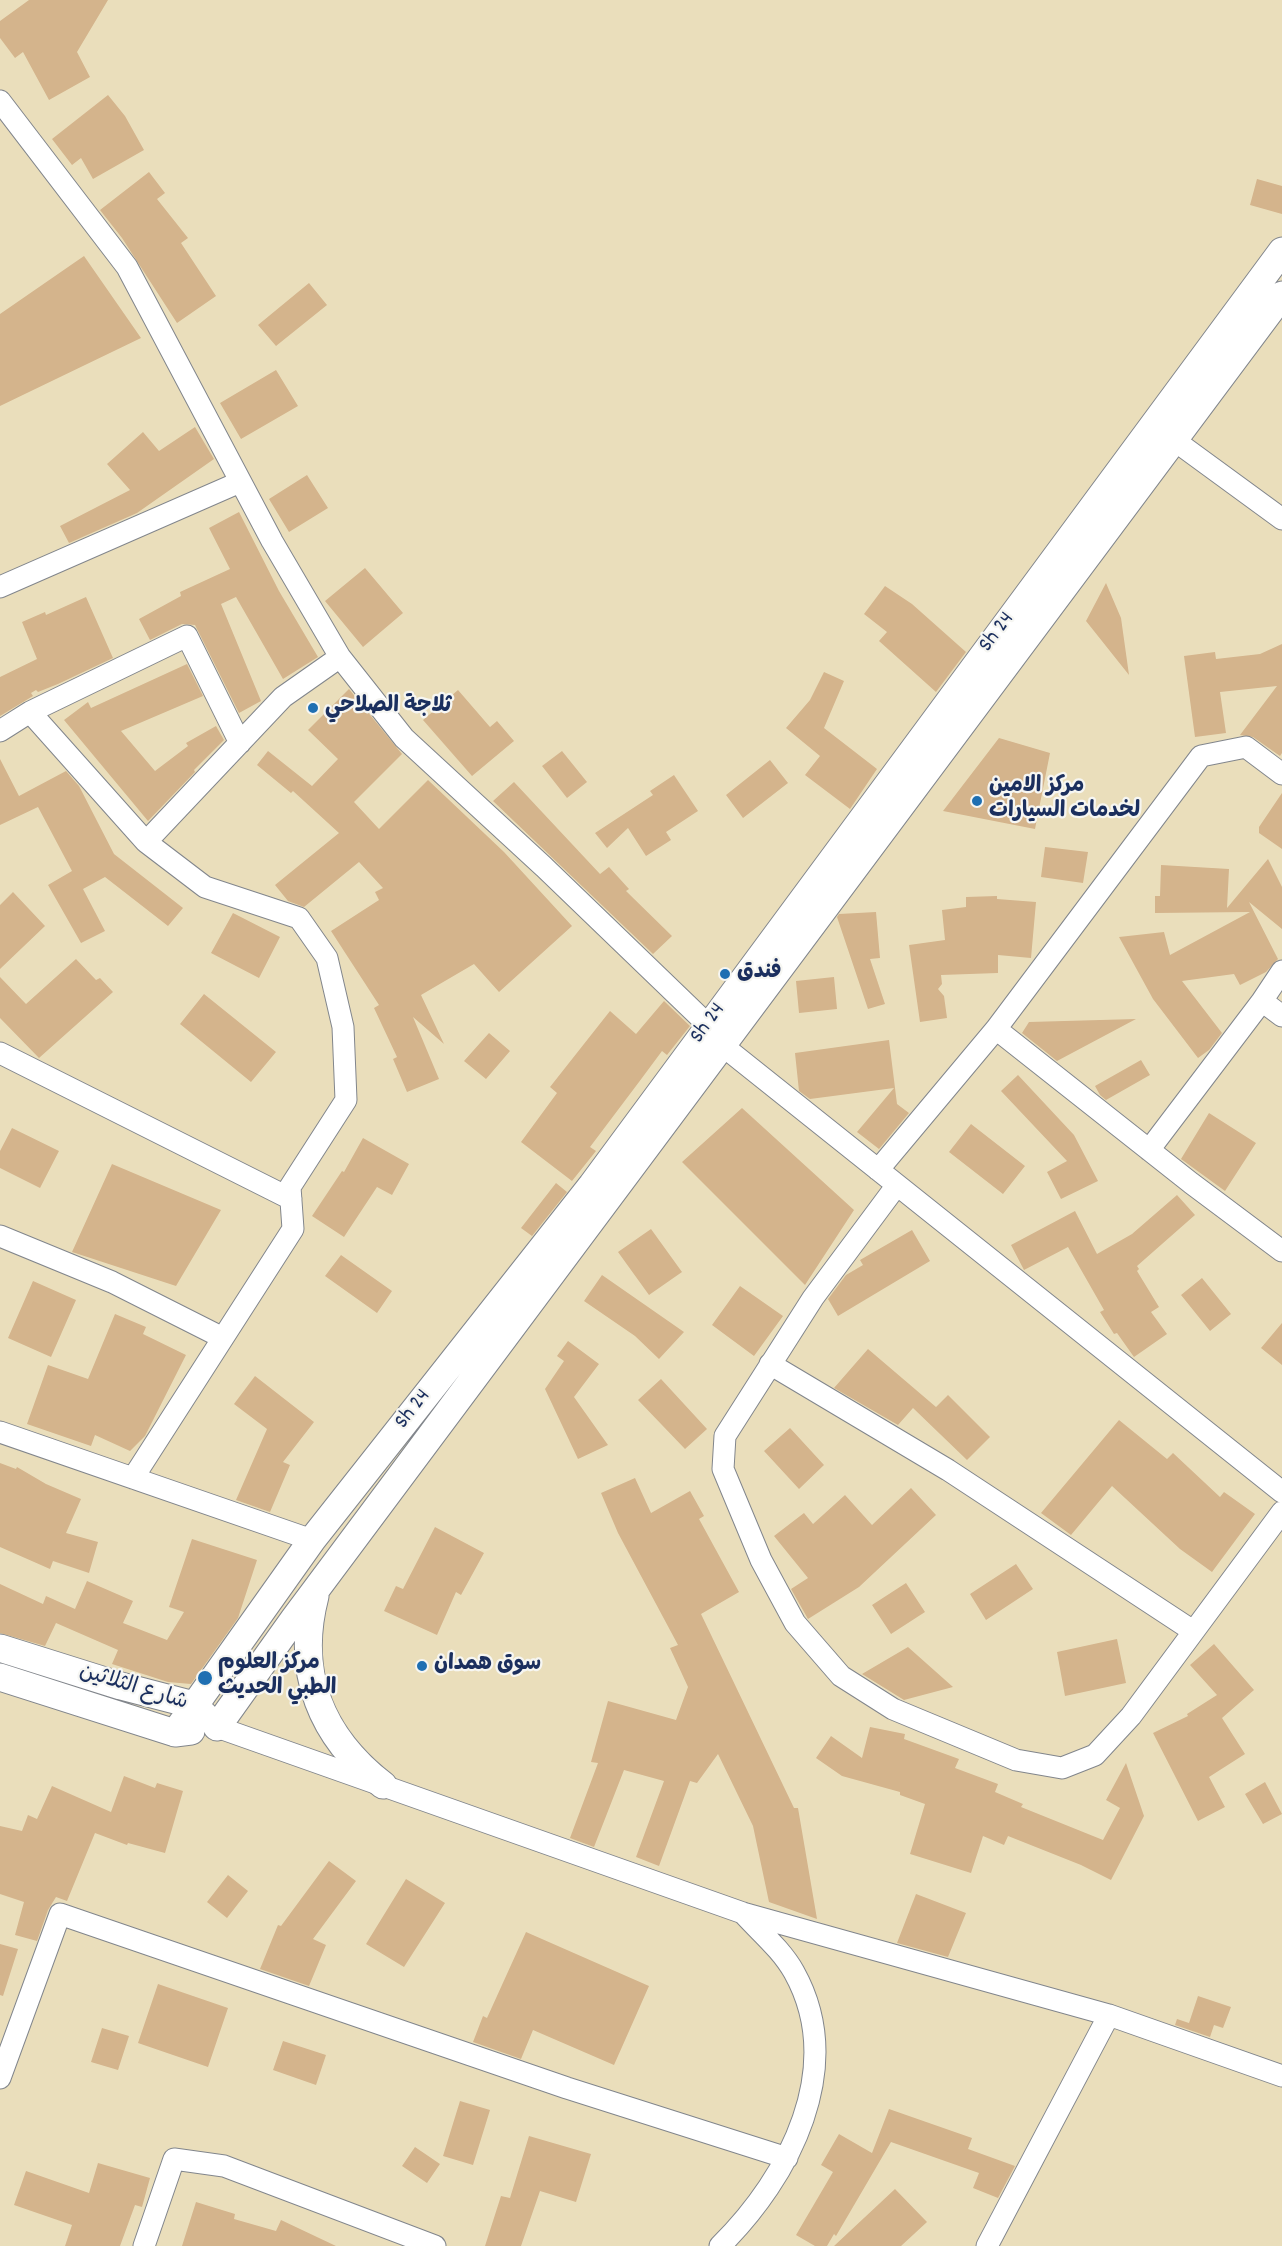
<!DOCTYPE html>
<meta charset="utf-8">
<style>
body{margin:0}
canvas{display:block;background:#eadebb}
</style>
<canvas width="1282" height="2246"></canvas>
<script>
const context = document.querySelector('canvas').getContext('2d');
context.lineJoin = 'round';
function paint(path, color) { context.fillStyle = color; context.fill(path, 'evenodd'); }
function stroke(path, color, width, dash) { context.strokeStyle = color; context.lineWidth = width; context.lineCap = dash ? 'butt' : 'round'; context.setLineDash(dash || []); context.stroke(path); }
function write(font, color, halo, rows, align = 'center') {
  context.font = font + ' Dekko,"Playpen Sans Arabic",sans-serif'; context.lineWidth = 4.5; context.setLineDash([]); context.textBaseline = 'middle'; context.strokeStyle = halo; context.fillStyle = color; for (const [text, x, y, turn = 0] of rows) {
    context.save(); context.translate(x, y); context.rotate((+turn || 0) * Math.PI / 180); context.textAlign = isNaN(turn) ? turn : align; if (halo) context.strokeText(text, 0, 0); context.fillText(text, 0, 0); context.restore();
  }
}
const building = new Path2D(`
 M29,0H108L77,52L90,77L49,100L23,52L15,58L0,38V21Z
 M108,95L125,116L144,150L93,179L81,158L72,165L52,139Z
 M149,172L165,193L157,199L188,238L181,243L216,296L177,323L122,238L100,210Z
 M1257,179L1282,186V214L1250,205Z
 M84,256L141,338L0,406V314Z
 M309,283L327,305L276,346L258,325Z
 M276,370L298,406L241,439L220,403Z
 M195,427L214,459L137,513L69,543L60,526L130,490L107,464L143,432L159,451Z
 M307,475L328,508L289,532L269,499Z
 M239,512L279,591L318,657L283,679L236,597L221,604L261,701L239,713L195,625L182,624L150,640L139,619L181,596L180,592L230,569L209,528Z
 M365,568L403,613L363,647L325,601Z
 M1106,583L1121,618L1129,675L1086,621Z
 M885,586L912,604L966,652L936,692L879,641L887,632L864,614Z
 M86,597L113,658L58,684L38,692L36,690L31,693L33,696L0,716V677L37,659L22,622L45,612L46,615Z
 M1282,644V753L1280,756L1253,737L1240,735L1277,686L1220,692L1226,733L1195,737L1184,656L1215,652L1216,659L1260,654Z
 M187,664L203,696L121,731L155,771L188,746L186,743L216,726L224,740L194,770L195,772L148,821L64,720L88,702L91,708Z
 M824,672L844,681L824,728L877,769L850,809L805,775L820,756L786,728L810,700Z
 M349,689L402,754L354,802L379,829L428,780L504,852L572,926L499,992L474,964L421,995L444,1044L413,1017L439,1079L407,1092L393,1059L397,1057L374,1008L379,1005L331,931L379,900L375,892L383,888L359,862L304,907L288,901L275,885L339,833L293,791L291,793L257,765L268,751L312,786L338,759L308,730Z
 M458,690L490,727L497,721L514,741L472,776L423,720Z
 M999,738L1050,753L1035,829L943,811Z
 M562,751L587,782L567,798L542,766Z
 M0,759L19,796L66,771L79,786L114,854L183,908L168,926L105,877L83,889L105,931L81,943L48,885L72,871L38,807L0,825Z
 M770,760L788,783L743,818L726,795Z
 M674,775L698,811L666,832L671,840L646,856L628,828L607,848L595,833L653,795L650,791Z
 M514,782L600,874L609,867L629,889L626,891L672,936L653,954L493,801Z
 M1282,793V849L1259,833V827Z
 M1045,847L1088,852L1083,883L1041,877Z
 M1268,859L1282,887V929L1249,902L1278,959L1266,972L1240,985L1234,974L1182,981L1222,1033L1209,1050L1198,1058L1153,999L1119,937L1164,932L1170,955L1250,912L1155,913V896H1160L1161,865L1229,869L1227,908Z
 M13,892L45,926L0,969V905Z
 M997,896V899L1036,902L1031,958L998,955V973L941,975L942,984L938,989L944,996L947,1018L920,1022L909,945L945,940L942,910L966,907V897Z
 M876,912L880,958L870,959L885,1004L868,1009L837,917L839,914Z
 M233,913L280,937L259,978L211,953Z
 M76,959L96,980L100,978L113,992L39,1058L0,1018V977L26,1004Z
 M834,977L837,1009L799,1013L796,981Z
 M204,994L276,1052L251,1082L180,1024Z
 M664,1001L690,1026L667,1055L662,1051L639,1082L590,1147L596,1151L572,1181L521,1142L557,1093L550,1087L610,1011L636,1034Z
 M1136,1019L1057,1061L1022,1033L1029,1022Z
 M489,1033L510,1051L486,1079L464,1061Z
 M889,1040L897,1104L909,1113L879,1149L857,1132L894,1088L810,1099L799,1091L795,1053Z
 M1141,1060L1150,1075L1106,1100L1100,1095L1095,1086Z
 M1018,1075L1074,1135L1098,1181L1061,1199L1047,1172L1067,1161L1001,1091Z
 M742,1108L854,1210L805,1285L682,1162Z
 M1209,1113L1256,1143L1225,1191L1181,1159Z
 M971,1124L1025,1166L1003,1194L949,1152Z
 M12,1128L59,1151L40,1188L0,1168V1151Z
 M363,1138L409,1164L392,1195L377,1187L344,1237L312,1216L342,1171L344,1172Z
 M112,1164L221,1210L176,1286L72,1252Z
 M556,1183L567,1192L532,1236L521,1228Z
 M1177,1195L1195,1215L1137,1266L1139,1269L1137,1271L1159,1307L1151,1312L1167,1334L1134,1357L1117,1333L1114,1334L1100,1312L1104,1310L1068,1247L1024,1270L1011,1245L1075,1211L1097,1254L1132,1234Z
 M651,1229L682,1272L649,1295L618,1252Z
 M912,1230L930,1261L838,1316L828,1299L846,1275L863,1265L860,1260Z
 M341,1255L392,1291L377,1313L325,1276Z
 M602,1275L684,1332L659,1359L635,1336L584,1301Z
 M1202,1278L1231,1314L1210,1331L1181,1295Z
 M33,1281L76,1300L51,1357L8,1338Z
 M740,1286L783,1316L754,1356L712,1325Z
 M115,1314L146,1327L143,1334L186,1355L145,1436L130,1451L95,1435L91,1446L27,1424L48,1365L88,1379Z
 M1282,1323V1365L1261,1348Z
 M568,1341L599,1364L574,1397L608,1445L578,1459L545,1389L564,1361L557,1356Z
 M868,1349L936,1407L948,1395L990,1437L967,1460L913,1408L898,1425L834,1388Z
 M255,1376L314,1422L283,1462L290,1465L270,1512L236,1500L267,1429L234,1404Z
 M661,1379L707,1429L685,1449L638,1400Z
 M1119,1420L1167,1459L1173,1453L1220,1497L1224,1492L1255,1514L1212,1572L1180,1549L1112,1486L1071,1535L1041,1513Z
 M790,1428L824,1465L799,1489L764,1451Z
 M0,1463L16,1469L17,1467L46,1484L81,1499L66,1533L98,1542L89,1573L53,1561L50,1569L0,1547Z
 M635,1478L651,1513L690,1491L704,1516L699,1519L739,1592L701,1614L794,1808H798L817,1919L769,1902L753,1826L718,1754L697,1783L690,1781L659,1866L636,1857L664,1781L624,1770L594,1847L570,1838L598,1763L591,1762L608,1701L676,1720L688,1687L670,1648L678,1645L618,1533L601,1493Z
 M911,1488L936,1515L859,1587L808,1619L791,1589L808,1578L774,1536L804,1513L813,1524L845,1495L872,1525Z
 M435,1527L484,1553L461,1595L456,1592L437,1635L384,1611L396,1586L403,1589Z
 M192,1539L257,1560L238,1618L191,1684L168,1682L112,1664L118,1650L56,1623L45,1646L0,1633V1584L43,1604L46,1596L75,1609L87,1581L133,1601L123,1623L167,1640L184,1612L169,1607Z
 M1016,1564L1033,1589L986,1620L970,1594Z
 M906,1583L925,1612L891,1634L872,1605Z
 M1117,1639L1126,1683L1065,1696L1057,1652Z
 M1214,1644L1254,1690L1222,1718L1245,1754L1209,1777L1225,1807L1198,1821L1153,1733L1188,1716L1187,1714L1217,1695L1190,1665Z
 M908,1647L953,1687L904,1700L862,1674Z
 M870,1727L905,1734L904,1739L959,1759L955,1768L998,1784L995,1792L1023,1804L1021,1807L1103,1840L1120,1808L1106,1800L1126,1763L1144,1816L1111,1880L1081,1865L1008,1836L1004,1845L983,1836L971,1873L910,1854L925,1804L900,1795V1792L842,1776L816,1758L831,1736L862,1758Z
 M124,1776L155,1788L157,1783L183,1791L165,1853L128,1843L127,1845L95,1833L67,1901L56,1897L48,1910L37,1941L15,1935L24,1902L0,1894V1826L22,1831L28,1815L37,1819L52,1786L111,1812Z
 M1265,1782L1282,1814L1263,1824L1245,1794Z
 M329,1861L356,1881L313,1939L326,1945L309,1986L260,1969L278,1925L281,1926Z
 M228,1875L248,1891L227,1918L207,1902Z
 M406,1879L445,1903L404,1967L366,1944Z
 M916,1894L966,1913L948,1957L897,1943Z
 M526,1932L649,1986L614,2065L533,2030L521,2059L473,2042L483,2016L487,2018Z
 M0,1944L18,1949L3,1996L0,1995Z
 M158,1984L228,2008L208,2067L138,2043Z
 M1198,1996L1231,2007L1223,2028L1214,2025L1210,2037L1175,2025L1177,2019L1189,2023Z
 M102,2028L129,2036L118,2070L91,2062Z
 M283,2041L326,2055L316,2085L273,2070Z
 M460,2101L490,2110L473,2165L443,2156Z
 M889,2109L972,2138L968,2149L1015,2166L998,2198L973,2188L979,2173L891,2142L836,2236L834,2234L827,2246H815L796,2235L833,2172L821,2165L839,2134L872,2153Z
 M529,2136L591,2154L576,2202L540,2191L521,2246H485L501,2196L510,2198Z
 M415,2147L440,2164L427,2183L402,2166Z
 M98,2163L150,2178L142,2207L135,2205L120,2246H65L72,2225L14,2205L26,2171L89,2193Z
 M895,2189L927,2222L901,2246H834Z
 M196,2202L235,2214L234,2219L276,2231L281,2220L336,2246H182Z`);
const minor = new Path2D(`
 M0,101L127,267L272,541L340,657L404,738L544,867L708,1025
 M1163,432L1282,519
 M0,587L240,482
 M30,712L187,636L240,743
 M0,731L30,712L146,842
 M1262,1001L1282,971
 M996,1029L1191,1183L1282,1251
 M723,1046L1282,1492
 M0,1053L291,1199
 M1149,1150L1262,1001L1282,1016
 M878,1170L996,1029L1201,756L1246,747L1282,774
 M897,1185L813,1298L725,1436L723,1469L761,1560L795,1623L841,1676L893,1709L1016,1760L1062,1768L1095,1755L1131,1716L1282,1512
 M0,1236L112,1282L223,1338
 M770,1364L948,1470L1193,1631
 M0,1432L312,1540
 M133,1478L293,1229L290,1187L346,1100L343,1027L327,958L299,918L205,887L146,842L283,697L340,657
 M217,1727L743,1913L1109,2015L1282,2076
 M0,2078L60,1914L567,2088L787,2158
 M144,2246L174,2159L224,2166L435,2246
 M720,2246C790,2177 847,2067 794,1972C781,1949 760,1932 743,1913
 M987,2246L1109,2015`);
const tertiary = new Path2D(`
 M315,1596C295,1673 321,1737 383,1785
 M0,1648L121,1686L194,1705L205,1716
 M0,1677L175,1733L191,1731
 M217,1727L294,1619L1282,295
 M175,1733L312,1540L592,1185L1282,251`);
const markers = [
 [313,708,6,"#1f6fb2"],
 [977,801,6,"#1f6fb2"],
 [725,974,6,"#1f6fb2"],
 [422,1666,6,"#1f6fb2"],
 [205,1678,8,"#1f6fb2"]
];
const streetNames = [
 ["Sh 24",998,633,-53],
 ["Sh 24",709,1024,-54],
 ["Sh 24",414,1410,-52],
 ["شارع الثلاثين",133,1689,17]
];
const poiNames = [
 ["ثلاجة الصلاحي",325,708],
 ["مركز الامين",989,788],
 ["لخدمات السيارات",989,813],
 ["فندق",737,974],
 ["مركز العلوم",218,1665],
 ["الطبي الحديث",218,1690],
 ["سوق همدان",434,1666]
];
paint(building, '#d4b48c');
stroke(minor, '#82868c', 23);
stroke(tertiary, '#82868c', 29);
stroke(minor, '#fff', 21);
stroke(tertiary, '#fff', 27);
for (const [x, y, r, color] of markers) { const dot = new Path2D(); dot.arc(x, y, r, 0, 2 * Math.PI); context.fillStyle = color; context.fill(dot); stroke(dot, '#f6f6f2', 2); }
write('22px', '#1b2f5e', '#f6f6f2', streetNames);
write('bold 22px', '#1b2f5e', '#f6f6f2', poiNames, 'left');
</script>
